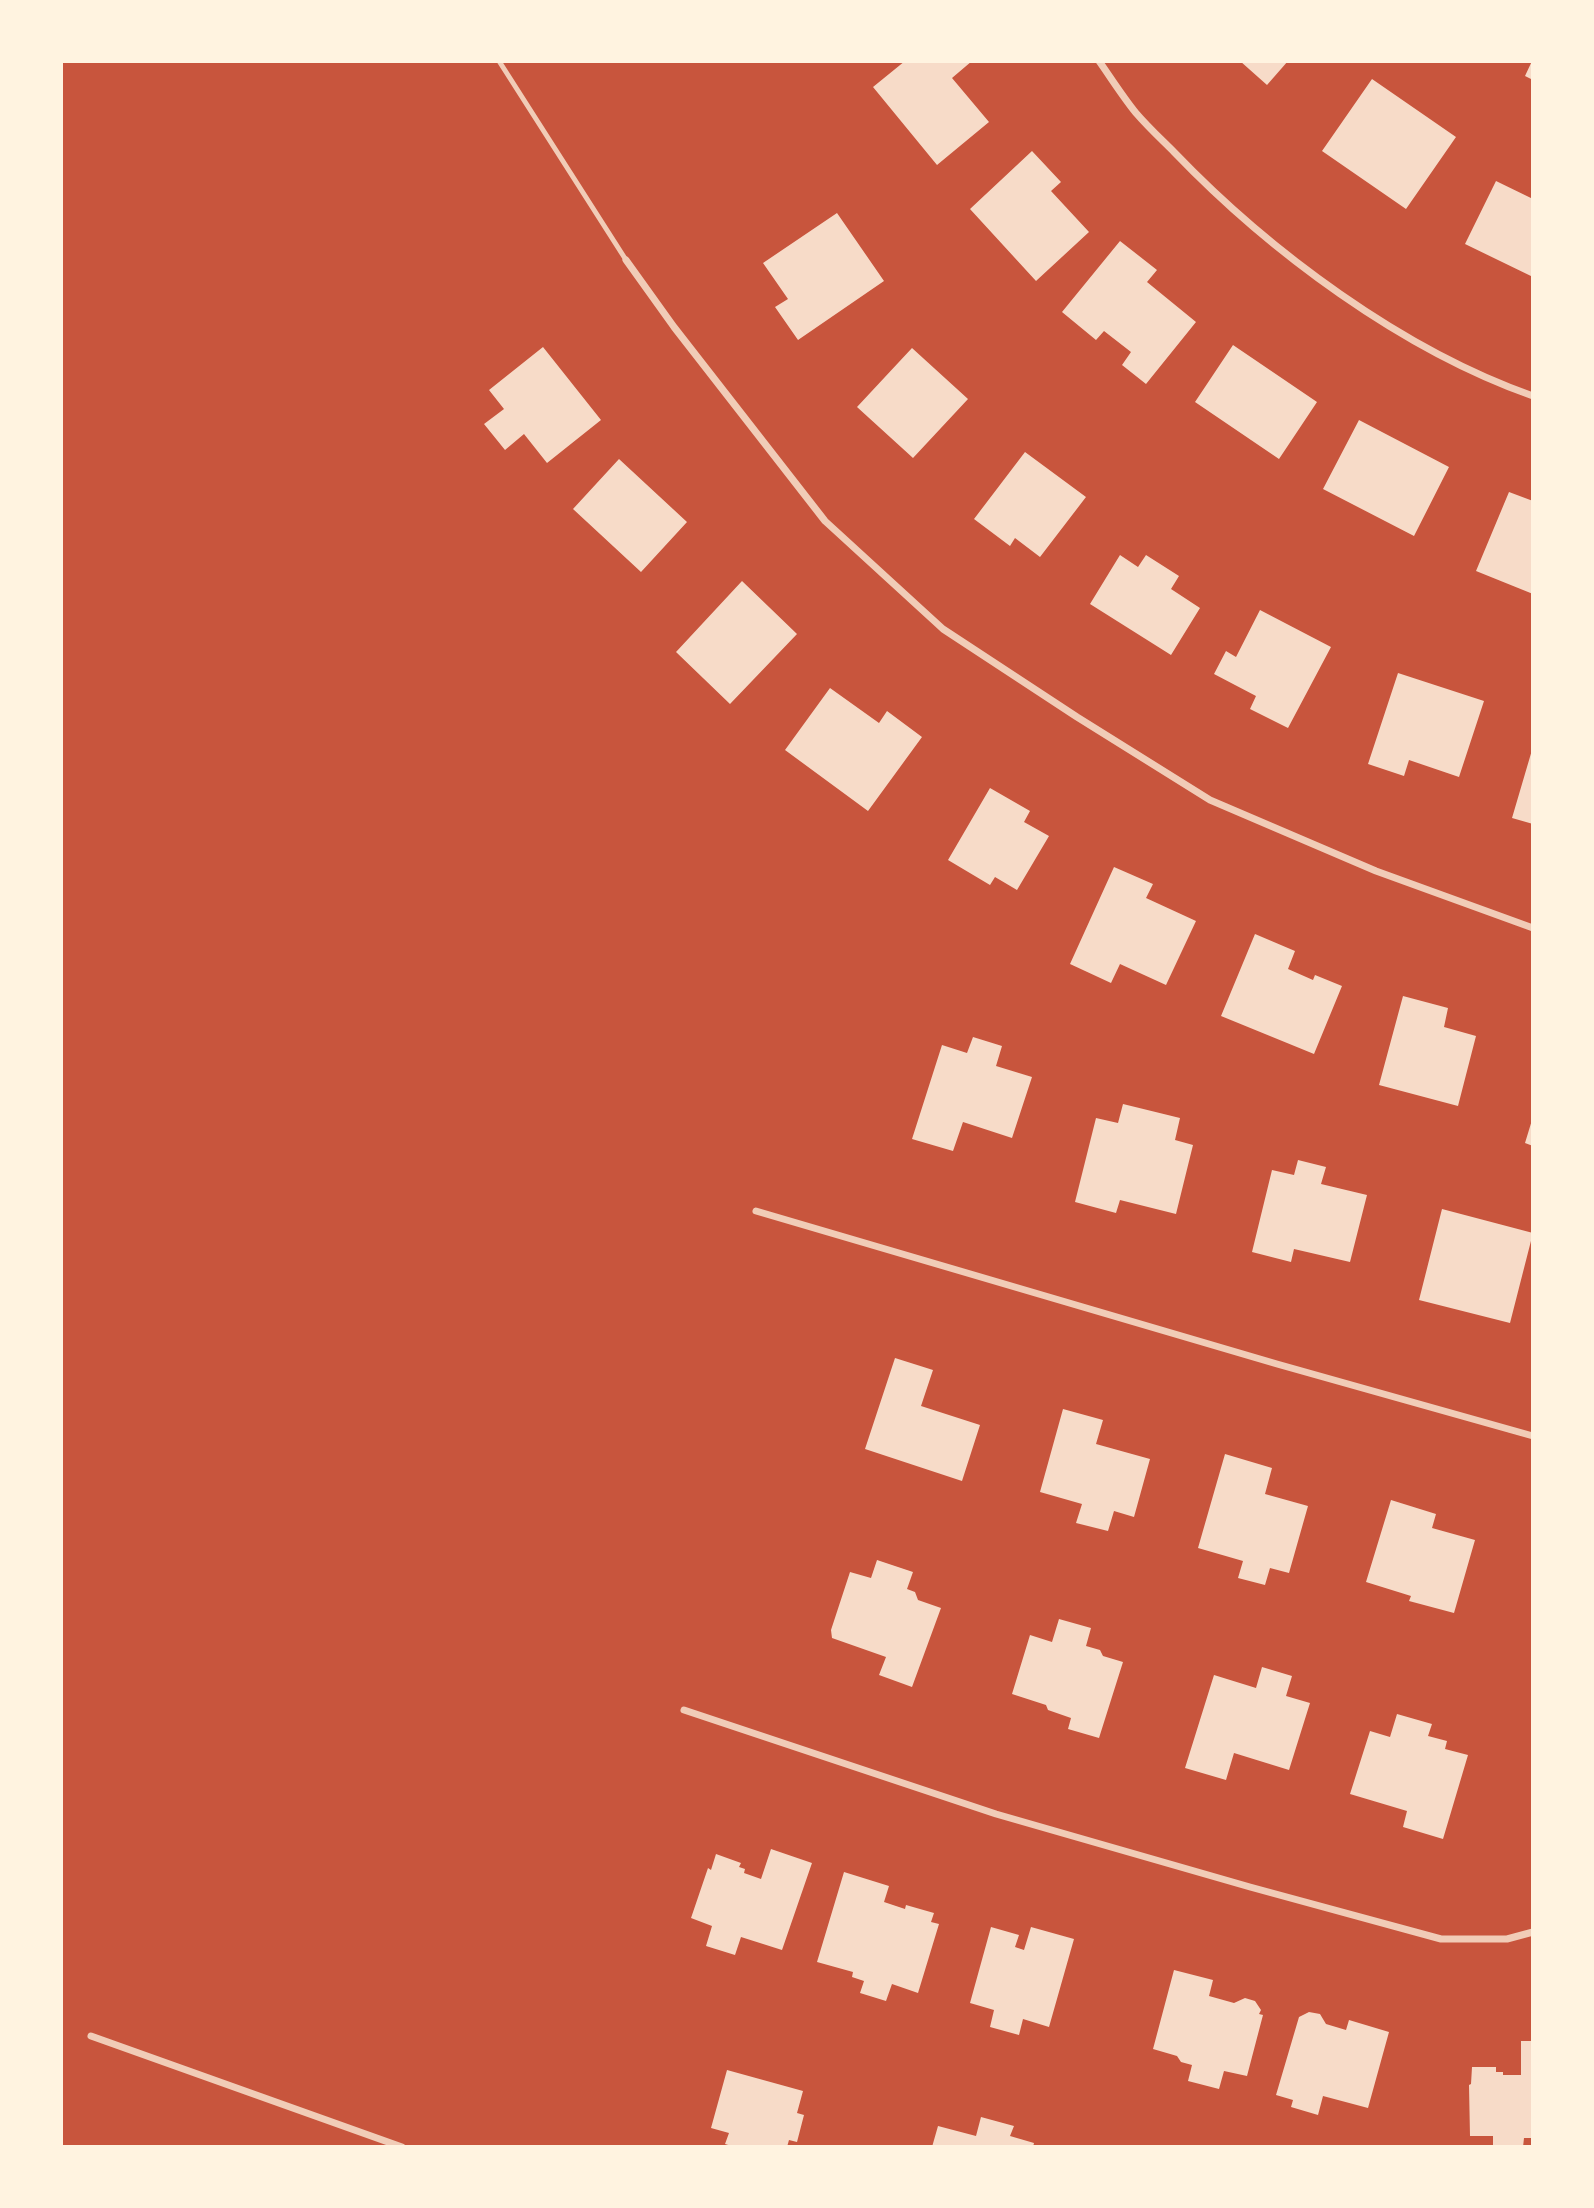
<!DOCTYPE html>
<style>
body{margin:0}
#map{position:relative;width:1594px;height:2208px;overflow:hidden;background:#c8553d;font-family:Karla,sans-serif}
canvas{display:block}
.frame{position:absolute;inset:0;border:63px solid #fff3e0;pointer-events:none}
</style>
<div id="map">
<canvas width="1594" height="2208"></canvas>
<div class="frame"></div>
</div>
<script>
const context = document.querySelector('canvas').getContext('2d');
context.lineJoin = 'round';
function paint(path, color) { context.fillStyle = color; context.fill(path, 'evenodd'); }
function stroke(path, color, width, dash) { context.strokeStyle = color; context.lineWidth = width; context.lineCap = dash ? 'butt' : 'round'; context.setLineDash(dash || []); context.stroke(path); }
const building = new Path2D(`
 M905,61H972L952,78L989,122L937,165L873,87Z
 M1240,61H1288L1267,85Z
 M1532,61H1533V80L1525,76Z
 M1372,79L1456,137L1406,209L1322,151Z
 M1032,151L1061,182L1051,191L1089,232L1036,281L970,209Z
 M1496,181L1533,199V277L1465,244Z
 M837,213L884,281L798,340L775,307L788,299L763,263Z
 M1120,241L1157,270L1147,282L1196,322L1146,384L1122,365L1131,352L1104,331L1096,340L1062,312Z
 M1233,345L1317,402L1279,459L1195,402Z
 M543,347L601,420L547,463L524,434L505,450L484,424L504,409L489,390Z
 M912,348L968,399L913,458L857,407Z
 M1359,420L1449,467L1414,536L1323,489Z
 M1025,452L1086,497L1040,557L1015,538L1010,546L974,519Z
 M619,459L687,522L641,572L573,509Z
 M1509,492L1533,501V594L1476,571Z
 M1120,555L1138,567L1146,555L1179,576L1171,589L1200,608L1171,655L1090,604Z
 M742,581L797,634L730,704L676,652Z
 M1260,610L1331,647L1288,728L1250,709L1256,696L1214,674L1226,651L1236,657Z
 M1398,673L1484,701L1459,777L1409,760L1404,776L1368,764Z
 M830,688L879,723L887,711L922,737L868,811L785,750Z
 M1532,750H1533V824L1512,818Z
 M990,788L1030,811L1024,822L1049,836L1017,890L995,877L990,885L948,860Z
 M1114,867L1153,884L1146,898L1196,921L1166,985L1120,964L1111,983L1070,964Z
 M1255,934L1295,951L1288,969L1313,980L1315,975L1342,986L1314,1054L1221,1016Z
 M1403,996L1448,1008L1444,1027L1476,1036L1458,1106L1379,1085Z
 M973,1037L1002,1046L996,1066L1032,1077L1012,1138L963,1122L953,1151L912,1139L942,1045L967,1053Z
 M1123,1104L1180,1118L1175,1140L1193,1145L1176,1214L1120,1200L1116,1213L1075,1202L1096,1118L1118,1123Z
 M1532,1120H1533V1146L1525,1143Z
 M1298,1160L1326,1167L1321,1184L1367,1195L1350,1262L1294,1249L1291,1262L1252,1252L1272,1170L1294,1175Z
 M1442,1209L1533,1233L1510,1323L1419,1300Z
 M895,1358L933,1370L921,1406L980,1425L962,1481L865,1449Z
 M1063,1409L1103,1420L1096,1444L1150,1459L1134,1517L1114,1511L1108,1531L1076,1523L1082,1504L1040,1492Z
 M1225,1454L1272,1468L1265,1494L1308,1506L1289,1573L1270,1568L1265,1585L1238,1578L1243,1561L1198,1548Z
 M1391,1500L1436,1514L1432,1528L1475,1540L1454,1613L1409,1601L1411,1596L1366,1582Z
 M877,1560L913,1572L907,1589L915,1592L918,1600L941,1608L912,1687L879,1675L886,1657L832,1638L831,1630L850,1572L871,1578Z
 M1059,1619L1091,1628L1086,1646L1100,1650L1103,1656L1123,1662L1099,1738L1068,1729L1071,1718L1048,1710L1046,1705L1012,1694L1030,1635L1052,1642Z
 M1262,1667L1292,1676L1286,1696L1310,1703L1289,1770L1234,1753L1226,1780L1185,1768L1214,1675L1256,1688Z
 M1397,1714L1432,1724L1428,1736L1447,1741L1445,1749L1468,1755L1443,1839L1403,1827L1407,1811L1350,1794L1370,1731L1390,1737Z
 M771,1849L812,1863L782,1950L741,1937L735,1955L706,1946L712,1926L691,1918L708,1868L711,1870L716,1854L741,1863L739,1867L745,1869L744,1873L761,1879Z
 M844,1872L889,1886L884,1902L905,1909L906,1905L934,1913L931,1922L939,1924L918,1993L892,1984L886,2001L860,1993L864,1981L852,1977L853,1972L817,1962Z
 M991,1927L1019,1935L1015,1947L1024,1950L1031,1927L1074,1939L1049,2027L1023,2019L1019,2035L990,2027L994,2010L970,2003Z
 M1174,1970L1213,1980L1209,1996L1234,2003L1245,1998L1255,2001L1261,2010L1259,2014L1263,2015L1247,2076L1224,2071L1219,2089L1188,2081L1192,2065L1181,2062L1177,2056L1153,2049Z
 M1309,2012L1320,2014L1326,2024L1346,2030L1349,2020L1389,2032L1368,2108L1323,2096L1318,2115L1291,2107L1293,2100L1276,2095L1299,2017Z
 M1521,2041H1533V2138H1524L1523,2147H1493V2136H1470L1469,2085L1471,2084L1472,2067H1496V2072H1503V2075H1521Z
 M727,2070L803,2091L797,2113L804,2115L797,2142L789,2140L787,2147H735L725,2144L729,2133L711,2128Z
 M981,2117L1014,2126L1010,2136L1034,2143L1033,2147H932L938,2126L976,2136Z`);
const service = new Path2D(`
 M499,61L626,260`);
const minor = new Path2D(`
 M1099,61C1111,78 1123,97 1136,113C1148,127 1161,139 1174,152C1269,251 1402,350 1533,396
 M626,260L674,327L825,521L943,629L1077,717L1210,800L1376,871L1533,928
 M756,1211L1277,1364L1533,1436
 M684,1710L996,1814L1250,1887L1441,1939H1507L1533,1932
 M91,2036L402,2147`);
paint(building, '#f7dbc8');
stroke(service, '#f1ccb7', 5);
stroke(minor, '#f1ccb7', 7);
</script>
